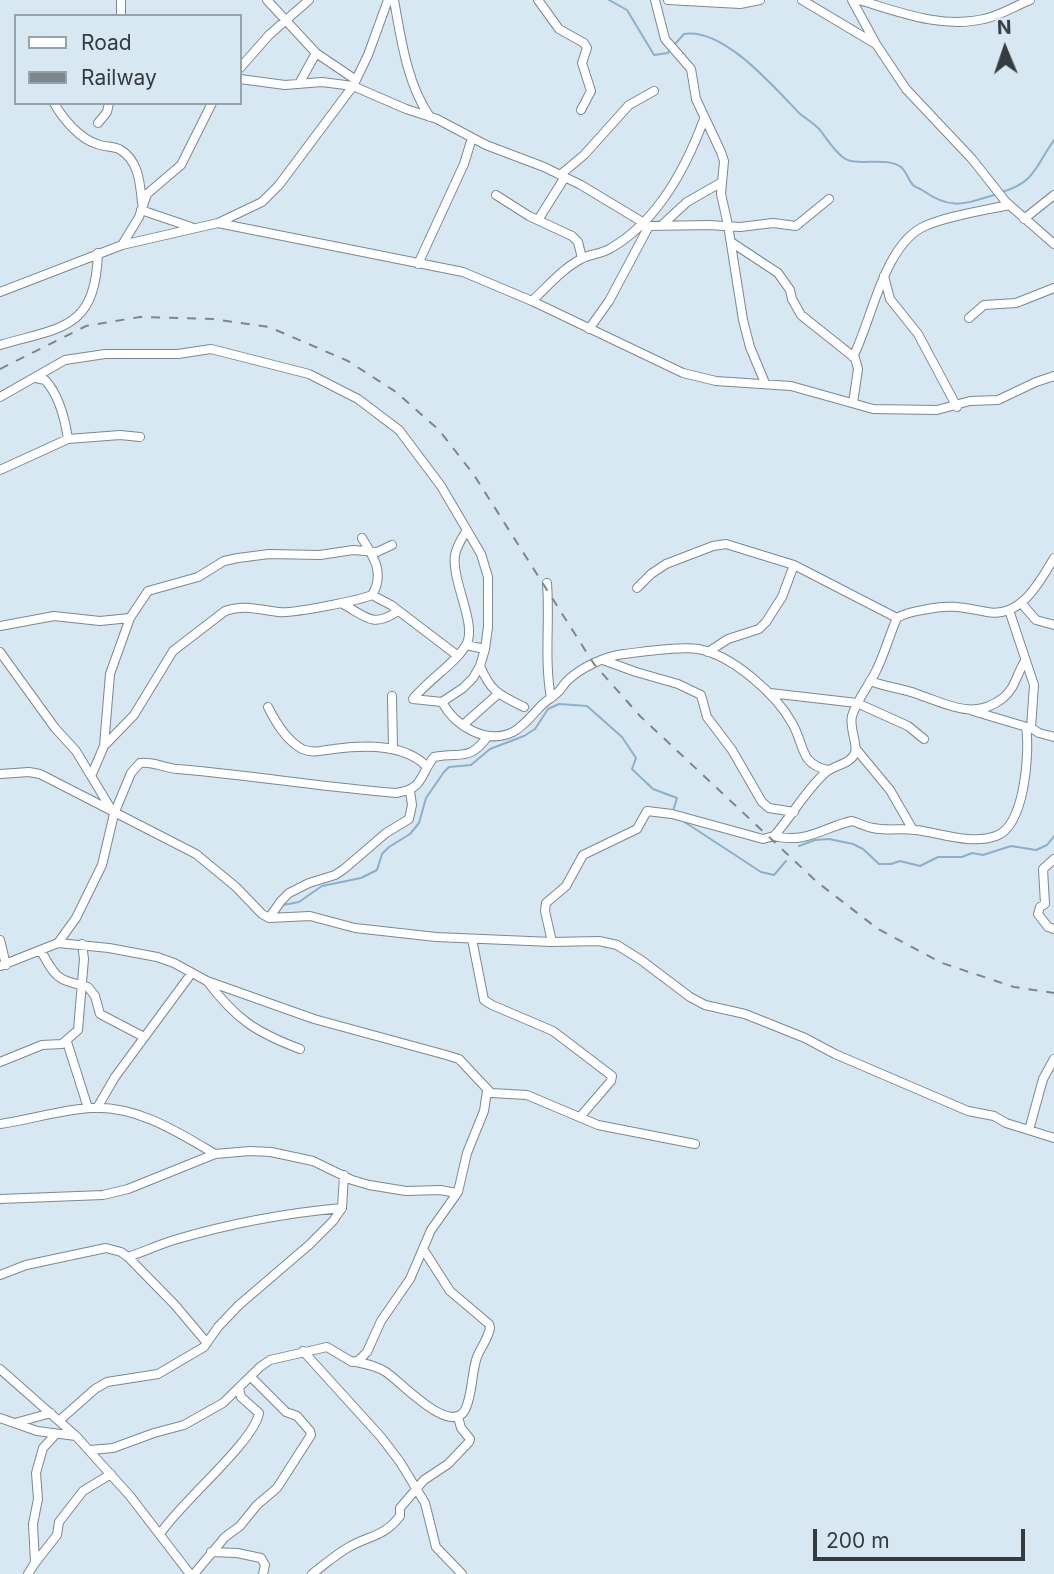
<!DOCTYPE html>
<style>
body{margin:0}
#map{position:relative;width:1054px;height:1574px;overflow:hidden;background:#d7e8f3;font-family:Inter,sans-serif}
canvas{display:block}
.legend{position:absolute;left:14px;top:14px;width:228px;height:91px;box-sizing:border-box;background:#d7e8f3;border:2px solid #96a3ab;margin:0;padding:9px 12px;list-style:none;font-size:21px;color:#353c40}
.legend li{display:flex;align-items:center;gap:14px;height:35px}
.legend b{width:35px;border:2px solid #96a3ab}
.north{position:absolute;left:970px;top:14px;width:70px;height:70px;-webkit-text-stroke:5px #d7e8f3;paint-order:stroke;rotate:358deg;font-size:19px;font-weight:700;line-height:28px;text-align:center;color:#353c40}
.north::after{content:'';display:block;margin:auto;width:24px;height:32px;background:#353c40;clip-path:polygon(50% 0,100% 100%,50% 72%,0 100%)}
.scale{position:absolute;left:813px;top:1529px;width:212px;height:32px;box-sizing:border-box;border:4px solid #353c40;border-top:0;padding-left:9px;font-size:21px;line-height:24px;white-space:nowrap;color:#353c40;-webkit-text-stroke:5px #d7e8f3;paint-order:stroke}
</style>
<div id="map">
<canvas width="1054" height="1574"></canvas>
<ul class="legend">
<li><b style="height:9px;background:#fff"></b>Road</li>
<li><b style="height:9px;background:#7b878e"></b>Railway</li>
</ul>
<div class="north">N</div>
<div class="scale">200 m</div>
</div>
<script>
const context = document.querySelector('canvas').getContext('2d');
context.lineJoin = 'round';
function stroke(path, color, width, dash) { context.strokeStyle = color; context.lineWidth = width; context.lineCap = dash ? 'butt' : 'round'; context.setLineDash(dash || []); context.stroke(path); }
const stream = new Path2D(`
 M609,0L627,10L654,55L668,53L670,48
 M675,44L684,34C723,27 774,87 799,113C806,119 814,123 820,130C827,139 834,151 844,158C856,167 886,156 901,167C907,172 908,180 913,185C915,187 919,188 922,190C952,211 964,204 997,194
 M1002,192C1036,182 1036,165 1054,140
 M683,821L761,872L774,875L786,861
 M799,846L815,840L829,839L853,844L863,849L879,864H891L900,861L920,866L938,857H962L972,853L983,855L1011,846L1036,850L1047,845L1054,836
 M283,905L299,902L322,886L361,878L377,870L382,854L389,847L410,834L419,823L426,798L444,772L449,767L471,765L490,749L524,736L535,729L548,709L559,704L587,706L622,737L636,758L632,769L653,789L677,798L673,811`);
const minor = new Path2D(`
 M267,0L316,53L356,80
 M394,0C401,39 407,84 430,117
 M538,0L559,29L584,43L587,48L582,63L591,91L581,110
 M655,0L665,39L691,69L696,99L721,152L724,161L721,194L728,225L743,320L750,347L765,383
 M668,0L740,4L760,0
 M802,0L874,43
 M852,0L876,44L906,89L972,159L1006,202L1054,244
 M859,0C899,12 942,29 984,19C999,16 1015,6 1030,0
 M121,16V0
 M240,68L269,35L309,0
 M240,79L285,85L322,82L353,86L406,109L437,119L486,145L544,167L581,185L649,226L709,225L740,227L773,223L796,226L829,199
 M300,82L316,53
 M54,103C63,119 80,139 97,144C104,147 112,146 119,149C139,160 140,183 142,203
 M98,123L107,112L109,103
 M560,175L584,155L629,105L654,91
 M496,195L529,216L572,236L578,242L582,258
 M141,210L191,227
 M1024,219L1054,195
 M538,220L565,177
 M218,223L463,272L532,301L683,373L716,381L791,386L873,409L937,410L970,401L998,400L1036,382L1054,376
 M661,226L687,202L722,182
 M731,242L778,273L790,290L792,299L801,315L855,358L858,369L853,403
 M122,245L139,217L147,194L181,165L212,103
 M418,264L464,164L472,138
 M884,276L890,299L918,334L957,407
 M0,292L122,245L218,223L262,202L279,185L353,86L368,55L388,0
 M532,301C547,287 562,269 581,259C590,254 602,254 611,248C658,221 686,168 704,119
 M969,318L984,305L1016,303L1054,288
 M589,329L609,301L649,226
 M0,345C62,327 95,330 98,253
 M853,357C872,320 884,244 925,226C951,215 982,211 1009,205
 M36,378L45,380C59,395 65,419 68,439
 M0,397L65,360L105,354H178L211,349L309,374L358,399L399,430L441,486L481,554L488,577V627L485,649L480,666L473,678L463,688L442,702
 M0,470L68,439L120,435L140,437
 M547,583C550,622 544,659 551,698
 M637,588L651,574L666,564L713,546L726,544L794,565L897,618
 M372,595L391,605L458,656
 M341,603C366,616 372,629 398,611
 M1022,604L1036,620L1054,625
 M1009,610L1034,685L1031,728L1039,733L1054,737
 M0,626L54,616L100,621L130,618
 M466,645L485,649
 M0,652L55,728L76,751L114,814L102,865L76,918L58,943L0,966
 M708,652L728,639L759,629L766,622L782,597L794,565
 M603,660L636,672L678,684L701,695L707,717L732,750L762,802L769,808L794,812
 M480,666C491,692 499,695 524,707
 M870,681C886,687 901,688 917,694C947,704 974,721 1003,698C1015,689 1017,673 1025,661
 M770,693L857,703L908,726L924,739
 M392,696L393,749
 M413,699L442,702C455,726 486,745 513,732C523,727 533,714 540,707C545,701 552,698 557,693C561,690 563,685 567,681C580,668 605,656 624,654C643,652 680,646 698,649C732,655 776,694 792,723C805,745 799,764 828,770
 M413,699C428,680 456,663 466,645C478,625 451,581 455,555C457,545 462,538 467,530
 M268,707C276,723 286,740 302,749C314,754 323,750 334,749C364,745 405,743 427,767
 M973,711L1030,728
 M463,725L498,694
 M104,746L134,715L173,651L225,611C244,604 260,610 279,612C291,614 361,600 372,595C385,574 374,557 362,538
 M856,749L890,790L913,830
 M0,774L29,772L40,774L196,854L236,887L262,914L269,918L310,916L355,928L436,937L552,942L599,941L617,945L641,960L690,997L705,1005L745,1014L805,1038L835,1054L968,1111L994,1116L1006,1123L1054,1138
 M92,774L104,746L110,674L130,618L148,591L198,577L224,561L238,558L269,554L320,555L353,550L377,552L392,545
 M114,814L131,773L140,763C153,761 164,768 177,769C250,775 322,787 396,793C424,789 419,776 434,757C461,751 468,763 488,736
 M774,836C807,844 824,827 852,821C859,823 866,827 873,828C887,831 902,828 916,830C941,833 971,845 996,836C1025,826 1030,752 1026,727
 M1054,859L1043,869L1045,904L1040,907L1038,914L1048,927L1054,929
 M269,918L281,901L289,893L309,883L335,875L344,869L386,833L409,819L412,805L410,791
 M472,939L484,1000L492,1005L553,1031L612,1076L611,1081L580,1117
 M0,940L6,965
 M552,942L545,911L546,903L566,886L583,855L637,829L647,811L672,814L763,839L774,836C792,816 805,791 825,773C833,765 850,765 855,753C858,744 849,728 852,716C857,700 867,688 875,673C884,656 889,636 897,618C906,612 918,611 928,609C952,604 964,608 987,612C1021,618 1039,583 1054,558
 M58,943L109,948L157,957L174,963L207,981L314,1019L446,1055L459,1059L491,1093L527,1095L598,1125L695,1144
 M41,951C57,980 57,979 88,987L95,996L100,1014L144,1037
 M207,981C236,1019 255,1032 300,1049
 M67,1042L88,1108
 M0,1062L42,1045L62,1044L78,1030L84,959L82,944
 M97,1108L115,1077L191,974
 M0,1124C30,1120 59,1110 90,1108C136,1105 178,1132 215,1154
 M1029,1130L1043,1079L1054,1059
 M0,1199L103,1195L128,1189L215,1154L250,1151L271,1152L313,1161L352,1180L369,1185L406,1191L440,1190L457,1193
 M128,1257L175,1305L207,1343
 M0,1275L26,1265L106,1248L121,1252L128,1257C143,1252 158,1245 174,1240C228,1224 286,1213 342,1208
 M303,1351L381,1437L400,1462L425,1503L436,1547L462,1574
 M356,1362C367,1364 377,1366 386,1372C401,1382 450,1436 465,1410C473,1394 471,1374 477,1357C481,1347 488,1339 490,1328L489,1324L450,1291L423,1249
 M0,1369L76,1436L130,1496L190,1574
 M0,1418L37,1431L76,1436
 M60,1420L95,1389L107,1382L158,1374L204,1347L218,1327L239,1305L309,1245L333,1221L342,1208L344,1175
 M15,1423L51,1413
 M90,1450L113,1448L154,1433L184,1425L223,1403L260,1367L270,1360L327,1347L352,1362L359,1360L367,1352L381,1321L410,1279L431,1230L458,1192L467,1153L484,1111L487,1091
 M160,1534C180,1503 254,1442 259,1413L241,1397L239,1388
 M211,1552L237,1553L261,1558L265,1565L263,1574
 M35,1563L57,1535L59,1522L83,1491L111,1474
 M28,1574L35,1563L33,1524L38,1499L36,1473L43,1448L55,1435
 M194,1574L225,1537L240,1526L257,1505L277,1488L311,1435L310,1431L297,1416L286,1412L251,1377
 M312,1574C324,1565 335,1555 349,1547C370,1535 384,1537 400,1516V1508L424,1480L448,1464L469,1442L470,1439L461,1428L458,1417`);
const rail = new Path2D(`
 M0,369L86,326L140,317L213,319L269,327L348,361L396,392L439,430L474,475L594,664L640,716L817,882L878,929L942,963L1014,987L1054,993`);
stroke(stream, '#8cb0c9', 2);
stroke(minor, '#7a8993', 10);
stroke(minor, '#fff', 8);
stroke(rail, '#7b878e', 2, [9, 9]);
</script>
